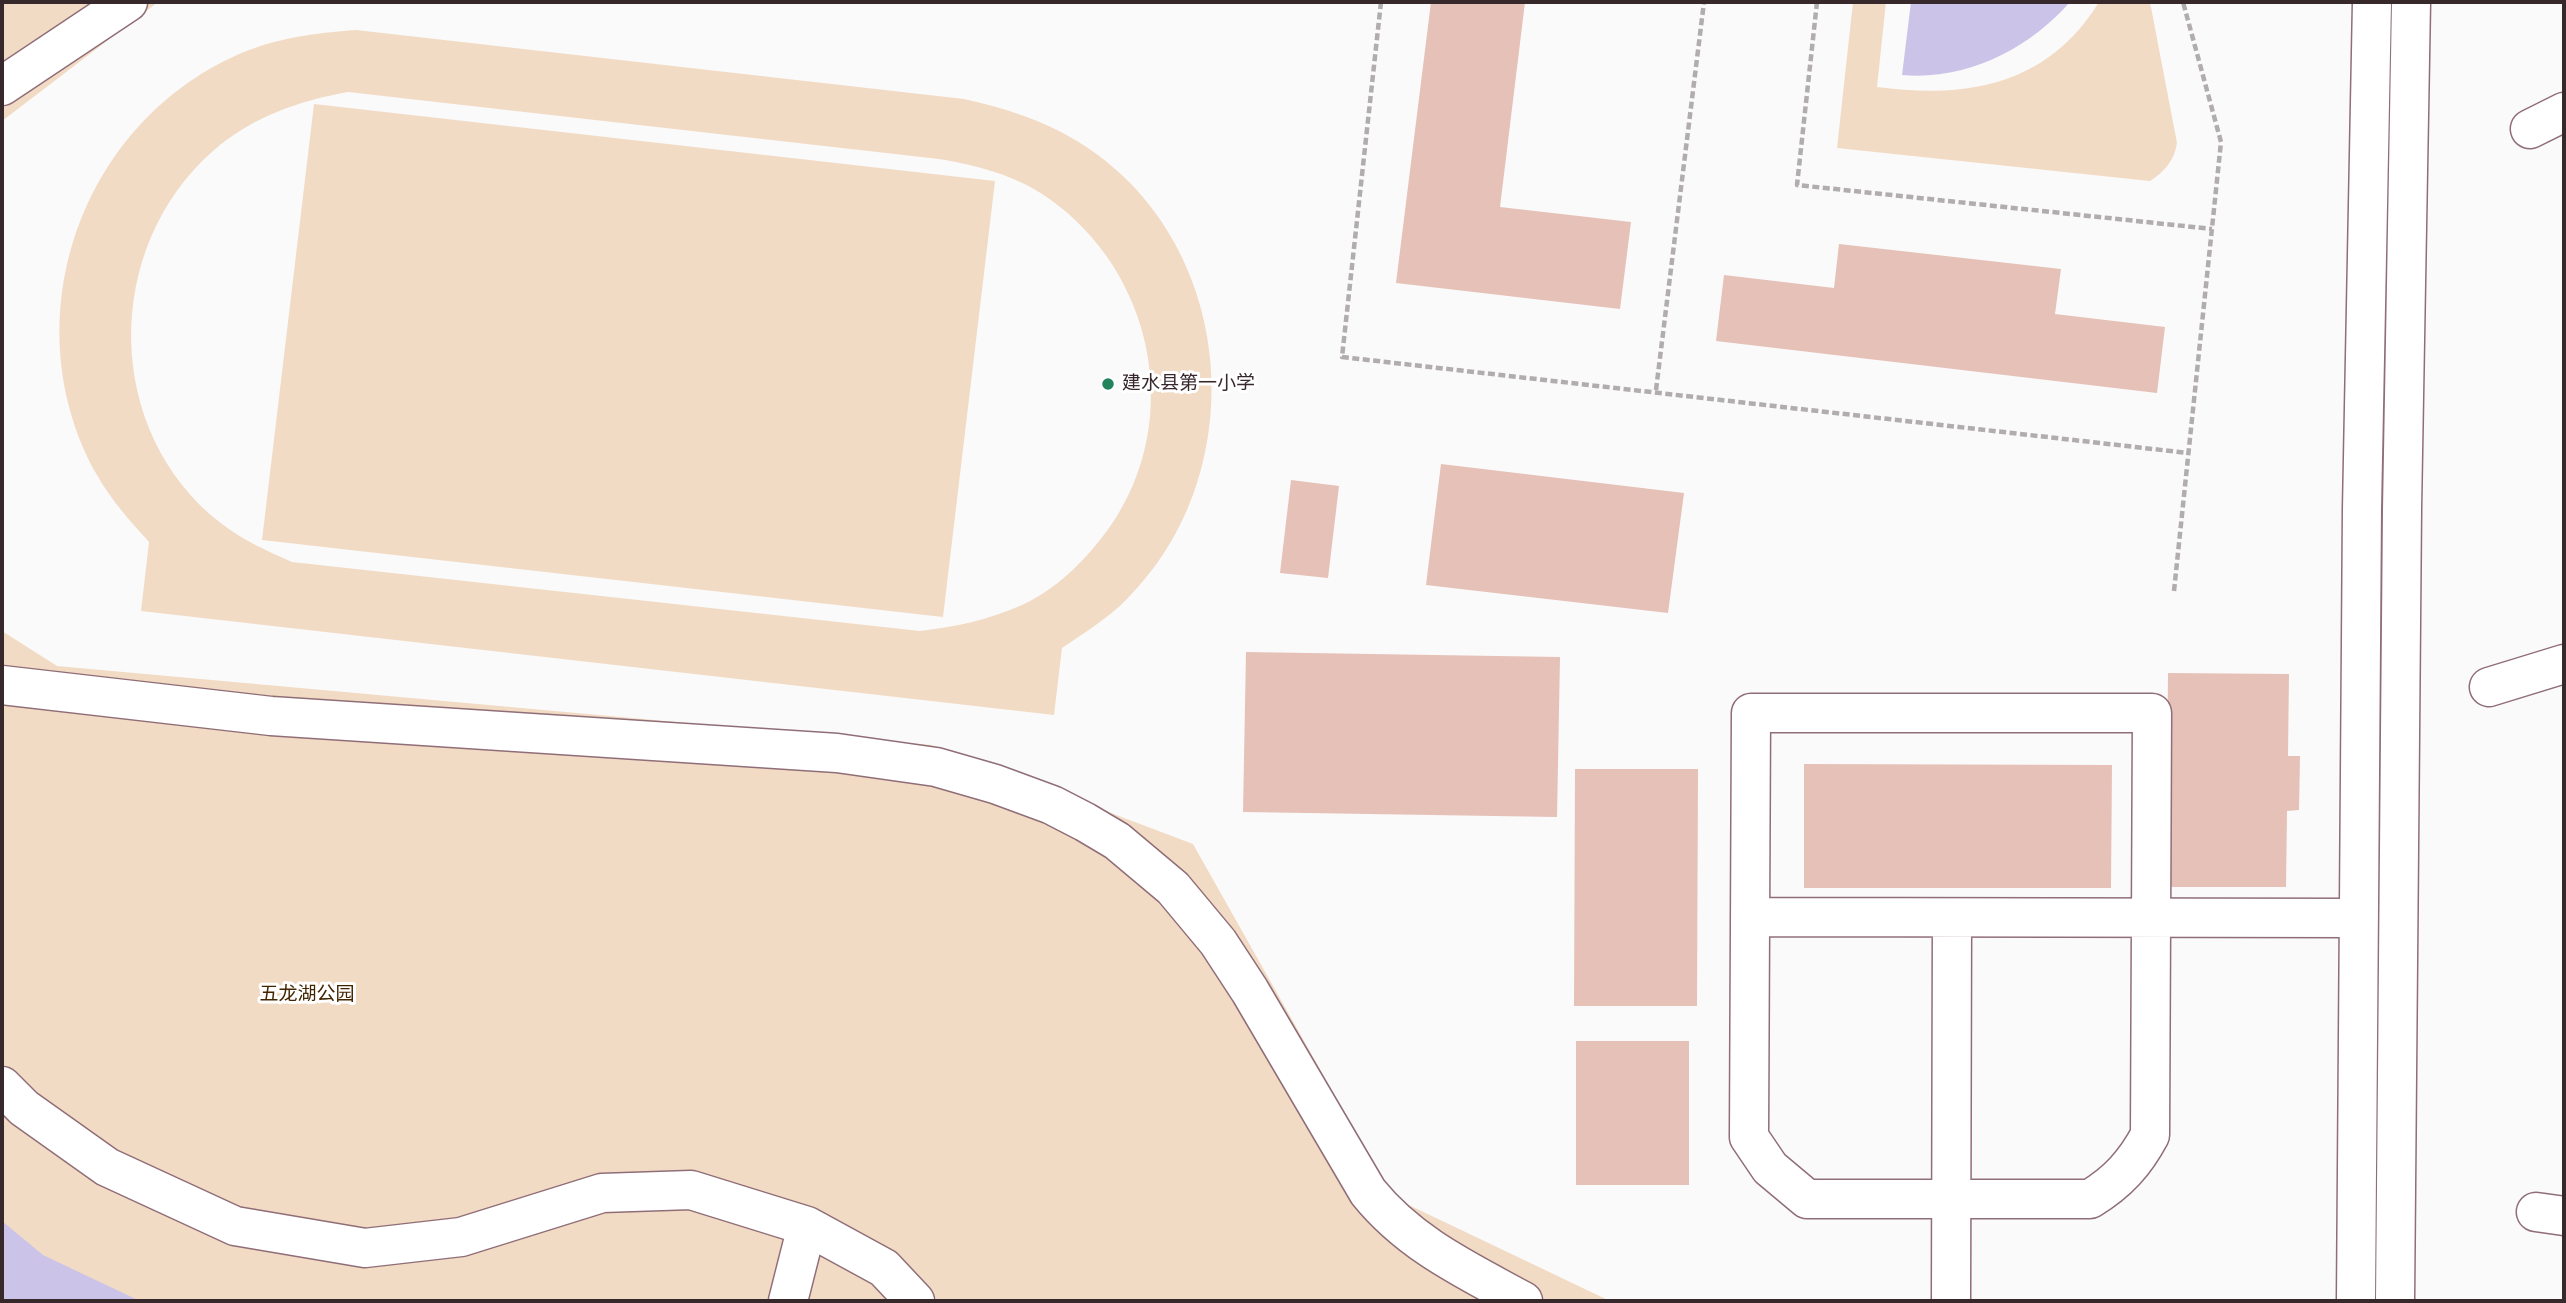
<!DOCTYPE html>
<meta charset="utf-8">
<style>
body{margin:0}
#map{position:relative;width:2566px;height:1303px;overflow:hidden;background:#fafafa;font-family:"PT Sans Narrow",sans-serif}
canvas{display:block}
.frame{position:absolute;inset:0;border:4px solid #37282c;pointer-events:none}
</style>
<div id="map">
<canvas width="2566" height="1303"></canvas>
<div class="frame"></div>
</div>
<script>
const context = document.querySelector('canvas').getContext('2d');
context.lineJoin = 'round';
function paint(path, color) { context.fillStyle = color; context.fill(path, 'evenodd'); }
function stroke(path, color, width, dash) { context.strokeStyle = color; context.lineWidth = width; context.lineCap = dash ? 'butt' : 'round'; context.setLineDash(dash || []); context.stroke(path); }
function write(font, color, halo, rows, align = 'center') {
  context.font = font + ' "PT Sans Narrow","Noto Sans SC",sans-serif'; context.lineWidth = 6; context.setLineDash([]); context.textBaseline = 'middle'; context.strokeStyle = halo; context.fillStyle = color; for (const [text, x, y, turn = 0] of rows) {
    context.save(); context.translate(x, y); context.rotate((+turn || 0) * Math.PI / 180); context.textAlign = isNaN(turn) ? turn : align; if (halo) context.strokeText(text, 0, 0); context.fillText(text, 0, 0); context.restore();
  }
}
const green = new Path2D(`
 M2,2H158L2,121Z
 M1853,2H1886L1877,87C1968,99 2048,85 2099,2H2150L2177,143C2174,161 2165,171 2150,181L1837,148Z
 M356,30L964,99C1004,108 1041,119 1077,141C1237,238 1256,472 1126,600C1107,619 1084,633 1062,648L1054,715L141,611L149,542C130,521 111,500 97,475C12,323 78,126 237,55C275,38 315,33 356,30ZM348,92L939,159C974,165 1008,173 1039,192C1147,260 1185,406 1117,516C1094,552 1061,587 1022,605C988,620 955,627 920,631L292,562C267,551 243,540 222,524C103,433 102,248 213,151C252,117 298,101 348,92Z
 M314,104L995,181L943,617L262,540Z
 M2,631L57,666L931,745L1193,844L1392,1197L1610,1301H2Z`);
const water = new Path2D(`
 M1911,2H2070C2029,49 1966,81 1902,75Z
 M2,1221L43,1255L140,1301H2Z`);
const building = new Path2D(`
 M1431,2H1525L1500,207L1631,222L1620,309L1396,283Z
 M1839,244L2061,269L2055,314L2165,327L2157,393L1716,341L1724,275L1834,288Z
 M1441,464L1684,493L1668,613L1426,585Z
 M1291,480L1339,486L1328,578L1280,573Z
 M1246,652L1560,657L1557,817L1243,812Z
 M2168,673L2289,674L2288,756H2300L2299,810L2287,811L2286,887H2166Z
 M1804,764L2112,765L2111,888H1804Z
 M1575,769H1698L1697,1006H1574Z
 M1576,1041H1689V1185H1576Z`);
const path = new Path2D(`
 M1381,2L1342,357L2188,453
 M1817,2L1797,185L2212,229
 M1656,390L1704,2
 M2174,591L2221,142L2183,2`);
const minor = new Path2D(`
 M2,86L128,2
 M2530,129L2564,112
 M2,685L271,716L837,753L936,767L995,784L1052,805L1085,822L1117,841L1173,888L1218,942L1250,991L1368,1192C1410,1244 1466,1270 1523,1301
 M2489,687L2564,664
 M1751,713H2152L2150,1135C2135,1163 2118,1182 2090,1199H1807L1770,1168L1749,1137Z
 M1750,917L2359,918
 M2,1086L24,1108L107,1167L235,1226L365,1248L461,1237L602,1193L691,1190L807,1226L884,1268L915,1301
 M2536,1212L2564,1216
 M788,1301L807,1226
 M1951,1301L1952,918
 M2356,1301L2362,509L2372,2
 M2395,1301L2402,509L2411,2`);
const markers = [
 [1108,384,7,"#22845d"]
];
const poiNames = [
 ["建水县第一小学",1122,384]
];
const parkNames = [
 ["五龙湖公园",307,995]
];
paint(green, '#f2dbc5');
paint(water, '#ccc4e8');
paint(building, '#e6c1b8');
stroke(minor, '#906e77', 41);
stroke(path, '#b1acad', 4.5, [7, 3.5]);
stroke(minor, '#fff', 38);
for (const [x, y, r, color] of markers) { const dot = new Path2D(); dot.arc(x, y, r, 0, 2 * Math.PI); context.fillStyle = color; context.fill(dot); stroke(dot, '#fff', 2.5); }
write('19px', '#37282c', '#fff', poiNames, 'left');
write('19px', '#432501', '#fff', parkNames);
</script>
